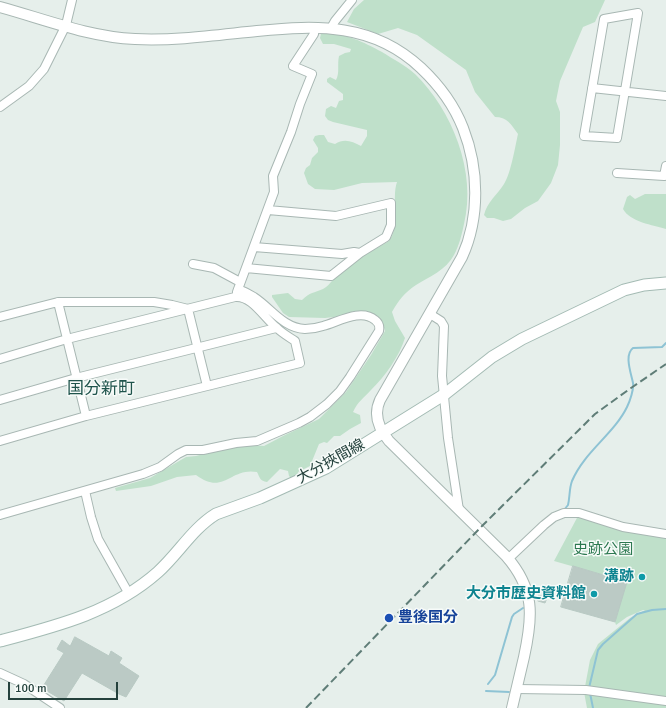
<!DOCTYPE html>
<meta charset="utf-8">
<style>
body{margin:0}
#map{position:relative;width:666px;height:708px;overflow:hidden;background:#e6efeb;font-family:Signika,sans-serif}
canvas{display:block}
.scale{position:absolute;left:8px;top:682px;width:110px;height:18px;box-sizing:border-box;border:2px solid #24413c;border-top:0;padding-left:5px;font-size:12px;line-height:14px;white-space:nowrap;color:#24413c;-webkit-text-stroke:3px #f7fbf9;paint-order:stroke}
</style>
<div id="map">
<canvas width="666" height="708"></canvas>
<div class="scale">100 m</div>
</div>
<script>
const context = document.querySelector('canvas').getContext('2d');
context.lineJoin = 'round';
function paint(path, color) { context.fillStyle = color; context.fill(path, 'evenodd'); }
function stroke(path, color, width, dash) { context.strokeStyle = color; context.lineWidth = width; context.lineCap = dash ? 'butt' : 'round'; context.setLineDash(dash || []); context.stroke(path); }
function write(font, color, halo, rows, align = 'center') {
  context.font = font + ' Signika,"Noto Sans JP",sans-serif'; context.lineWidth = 3; context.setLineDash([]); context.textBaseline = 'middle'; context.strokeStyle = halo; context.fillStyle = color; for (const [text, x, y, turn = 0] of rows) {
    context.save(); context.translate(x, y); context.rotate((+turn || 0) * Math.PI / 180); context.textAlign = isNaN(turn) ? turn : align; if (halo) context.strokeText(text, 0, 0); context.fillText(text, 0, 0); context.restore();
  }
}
const green = new Path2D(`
 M364,0H605L595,22L583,27L560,81L556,101L560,112V145L558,165L551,183L538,201L525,208L511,219L503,221L494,218H487L484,215C487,202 497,195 504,184C511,173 515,147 518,134C511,124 507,117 495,117L475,92L466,70L417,35L398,28L378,34L347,22L354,9Z
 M325,33C350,35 361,41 382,52C393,59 405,65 415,74C452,110 477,172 464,224C462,234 459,246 454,255C446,270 429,277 416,285C405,292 398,301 392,312L395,321L405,338C399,357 385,376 371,390C364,398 358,401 353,412L360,415L361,423L350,429L340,436H334L327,443L324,442L319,444L310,466L298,472L297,476L291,478L289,476L288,471L280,469L267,482C260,481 260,478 257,472C230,467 224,496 196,475L177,477L151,486L116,491L115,488L150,478L186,457L196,456L225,448L248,445L264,446L283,436L319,419L346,392L371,355L385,331L382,321L364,312L354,311L342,316L325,318L289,317L283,313L272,297V295L288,293L295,299L302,300C310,292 314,293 323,289C331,285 334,276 341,271C356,259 372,251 389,241C401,226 391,199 397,182L362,183L334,190L315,189L308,184L304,173L306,168L310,165L312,158L318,152V148L313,140L315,136L319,135H324L328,142L335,144C344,138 352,141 361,146L367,136V130L333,122L328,120L325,116L326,109L331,106L336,108L339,101L343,100V94L327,82V79L330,77L336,80C340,73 337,65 339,56L345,53L350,52L351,49L334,44H323L320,38L321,34Z
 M645,194H666V229C653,225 630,222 623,209L627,197L630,195L635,199Z
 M578,516C607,527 636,532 666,538V708H587L584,692L590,660L598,644L630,618L645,610H643L627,617L616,625L615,622L624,581L554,561Z`);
const stream = new Path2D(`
 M564,510L568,505C570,497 569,489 572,481C584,452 614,434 627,407C630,401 634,389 633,383C631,373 624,355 633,348L662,347L666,343
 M488,684L495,675L512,617L514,614L523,608
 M589,688L598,650L603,644L637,614L652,610L666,609
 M486,691L509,692
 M590,693L593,708`);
const building = new Path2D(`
 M573,566L627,582L615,622L561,607Z
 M539,595L547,598L545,603L538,601Z
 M75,637L109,656L111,651L122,658L119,663L139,676L126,697L119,694L82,673L64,701L42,688L64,653L57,649L62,640L70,646Z`);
const minor = new Path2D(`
 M638,13L617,138L584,136L604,19Z
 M331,28L335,21L352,0
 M592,88L666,96
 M0,107L29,86L44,69L66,25L72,0
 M617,173L664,176L666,166
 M254,247L342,254L354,252L360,253L386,237L391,225V203L336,216L268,210
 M193,264L214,268L240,282
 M246,268L331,276L360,253
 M237,292L274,192L273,176L291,132L300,104L312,74L293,66L314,34L315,27
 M58,302L86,416
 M430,314L441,321L444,326L442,376L448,438L459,510
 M0,317L58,302H154L172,305L188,309L207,386
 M0,359L67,339L235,297C252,295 264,318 277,328C282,333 289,337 295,341L300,363L86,416L0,441
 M0,400L76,378L276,328
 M85,491L91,517L98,539L129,594
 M0,515L143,474L160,467L178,454L186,450H203L236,443L257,441L299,423L310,417L327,404L340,391L350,377L379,331C380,326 379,323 375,320C361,308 338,322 323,326C317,328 311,329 305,329C283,328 271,308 254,297C249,294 243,291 238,289
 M508,559L544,525L554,517L564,513H579L623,527L666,534
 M0,673L24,684L60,708
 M517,689L586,690L666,701`);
const tertiary = new Path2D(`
 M0,7C44,19 89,37 135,39C175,41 217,35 257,31C318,25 373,23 421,68C439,85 454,105 463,128C479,169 480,217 462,257L380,400C373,415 379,429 389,441L506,556C535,589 533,616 524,657C520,674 516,691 512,708`);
const secondary = new Path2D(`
 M0,641C57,626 113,612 158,572C178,554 193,528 216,514L260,498L326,468L445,394L492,357L522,339L624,290L644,285L666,283`);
const rail = new Path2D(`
 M306,708L482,526L595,414L631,388L666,364`);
const markers = [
 [642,577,4,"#0f9aa8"],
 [594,594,4,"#0f9aa8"],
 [389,618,5,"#1a4fb4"]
];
const streetNames = [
 ["大分挾間線",331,462,-29]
];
const parkNames = [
 ["史跡公園",603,550]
];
const cultureNames = [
 ["溝跡",634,577],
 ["大分市歴史資料館",586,594]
];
const transitNames = [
 ["豊後国分",398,618]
];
const quarterNames = [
 ["国分新町",101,390]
];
paint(green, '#bfe0ca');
stroke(stream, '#8ec3d4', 2);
paint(building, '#bbcac5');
stroke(building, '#b8c9c3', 1);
stroke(minor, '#a8b7b3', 10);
stroke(tertiary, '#a8b7b3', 12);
stroke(secondary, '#a4bbb4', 13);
stroke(minor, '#fff', 8);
stroke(tertiary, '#fff', 10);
stroke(secondary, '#fff', 11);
stroke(rail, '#5f7d77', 2, [8, 4]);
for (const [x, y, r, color] of markers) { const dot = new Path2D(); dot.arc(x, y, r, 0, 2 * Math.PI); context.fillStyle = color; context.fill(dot); stroke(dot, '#f7fbf9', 1.5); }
write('15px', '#24413c', '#f7fbf9', streetNames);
write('15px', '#2d7951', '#f7fbf9', parkNames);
write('bold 15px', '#0d838f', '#f7fbf9', cultureNames, 'right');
write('bold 15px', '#164399', '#f7fbf9', transitNames, 'left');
write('17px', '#1f544c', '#f7fbf9', quarterNames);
</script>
